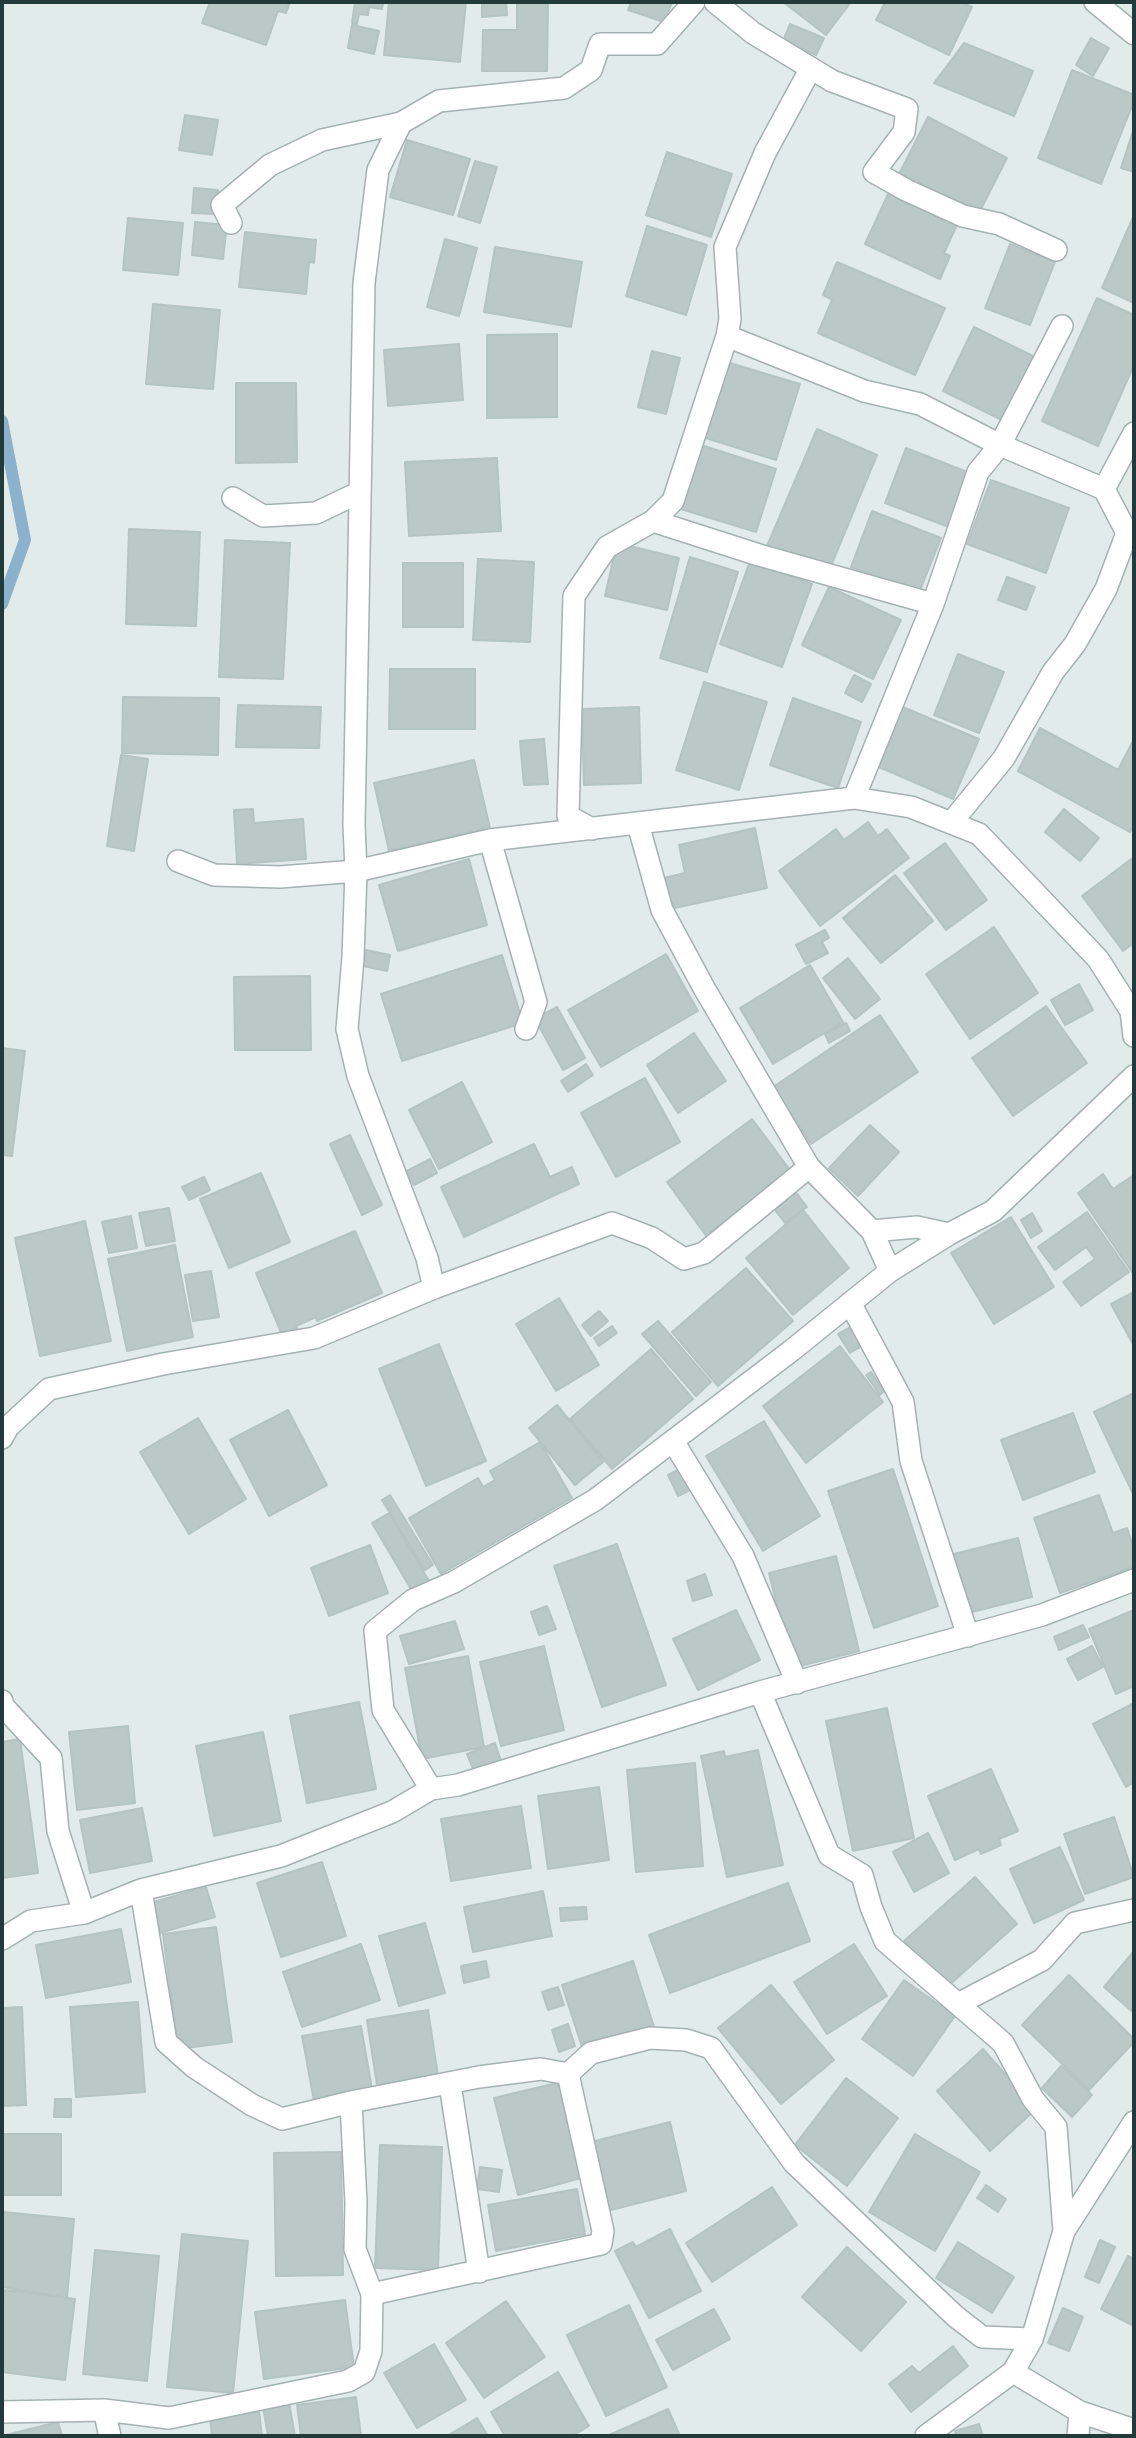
<!DOCTYPE html>
<style>
body{margin:0}
#map{position:relative;width:1136px;height:2438px;overflow:hidden;background:#e1ebe9;font-family:Commissioner,sans-serif}
canvas{display:block}
.frame{position:absolute;inset:0;border:4px solid #233a3b;pointer-events:none}
</style>
<div id="map">
<canvas width="1136" height="2438"></canvas>
<div class="frame"></div>
</div>
<script>
const context = document.querySelector('canvas').getContext('2d');
context.lineJoin = 'round';
function stroke(path, color, width, dash) { context.strokeStyle = color; context.lineWidth = width; context.lineCap = dash ? 'butt' : 'round'; context.setLineDash(dash || []); context.stroke(path); }
function paint(path, color) { context.fillStyle = color; context.fill(path, 'evenodd'); }
const stream = new Path2D(`
 M2,421L25,540L2,604`);
const building = new Path2D(`
 M210,2H290L286,13L278,11L266,45L202,23Z
 M355,2H383L382,9L369,7L368,15L359,14L357,24L352,23Z
 M389,2H466L460,62L384,55Z
 M482,2H506L507,15L482,17Z
 M517,2H548L547,71H482L483,30H517Z
 M631,2H672L664,22L628,10Z
 M783,2H851L826,35Z
 M885,2H961L972,7L949,55L876,20Z
 M790,24L824,38L816,55L783,41Z
 M352,25L379,31L374,54L348,48Z
 M1091,38L1109,48L1093,76L1076,65Z
 M964,43L1033,71L1014,116L934,83Z
 M1072,70L1134,95V101L1101,184L1038,158Z
 M185,115L218,120L212,155L179,150Z
 M928,117L1007,158L977,217L898,176Z
 M1134,128V172L1121,168Z
 M407,140L470,159L453,215L390,197Z
 M667,152L732,174L711,237L646,215Z
 M475,161L497,167L480,223L458,216Z
 M194,188L218,190L216,214L192,213Z
 M889,192L958,223L944,253L950,256L940,279L865,244Z
 M1134,215V303L1102,288Z
 M128,218L183,223L178,275L123,270Z
 M195,222L227,225L223,259L192,255Z
 M647,226L707,245L686,315L626,296Z
 M245,232L316,240L314,263L309,262L306,294L239,287Z
 M445,239L477,248L459,316L427,307Z
 M1010,244L1055,262L1030,325L985,308Z
 M495,247L582,262L571,327L484,312Z
 M837,262L945,308L915,375L818,333L832,300L823,295Z
 M1097,298L1134,315V365L1098,446L1042,421Z
 M153,304L220,310L213,389L146,384Z
 M974,327L1035,357L1004,421L943,391Z
 M557,334V417L487,418V335Z
 M459,344L463,400L388,406L384,350Z
 M652,351L680,358L666,414L638,407Z
 M723,361L800,384L776,460L699,436Z
 M236,383H296L297,462L236,463Z
 M817,429L877,455L828,573L767,546Z
 M701,445L776,469L756,532L681,509Z
 M906,448L970,473L949,527L885,503Z
 M497,458L501,531L409,536L405,462Z
 M991,480L1069,508L1046,573L967,544Z
 M872,511L941,538L919,593L851,567Z
 M129,529L200,532L196,626L126,624Z
 M225,540L290,543L283,679L219,677Z
 M617,543L679,558L667,610L605,596Z
 M690,557L738,572L707,672L660,658Z
 M478,559L534,562L530,642L473,640Z
 M750,561L812,584L782,667L720,644Z
 M403,563H463V627H403Z
 M1007,577L1035,587L1026,610L998,600Z
 M829,587L901,620L873,679L802,645Z
 M958,654L1004,672L979,733L934,715Z
 M390,669H475V729H389Z
 M854,675L871,684L862,702L845,693Z
 M704,682L767,702L739,790L676,770Z
 M123,697L219,698L218,755L122,753Z
 M793,698L861,722L838,788L770,765Z
 M238,705L321,707L319,748L236,747Z
 M898,705L979,739L953,799L872,764Z
 M639,707L641,783L584,785L582,709Z
 M1040,728L1118,770L1134,739V824L1130,832L1018,771Z
 M544,739L548,784L524,785L520,741Z
 M121,755L148,759L134,851L107,846Z
 M474,760L490,828L389,851L374,783Z
 M253,809L254,823L303,819L306,859L237,864L234,810Z
 M1064,809L1099,838L1080,861L1045,832Z
 M868,822L878,836L887,829L909,858L820,926L779,871L836,829L844,840Z
 M755,828L767,888L670,909L664,878L685,873L679,845Z
 M945,843L987,900L946,930L904,873Z
 M1134,857V943L1123,951L1082,896Z
 M469,859L487,925L398,951L379,885Z
 M895,875L933,921L881,963L843,918Z
 M994,927L1038,993L970,1039L926,974Z
 M825,930L829,938L822,942L828,953L806,964L796,945Z
 M366,950L390,955L387,971L363,966Z
 M666,954L698,1011L601,1067L568,1010Z
 M502,955L523,1023L402,1061L381,994Z
 M848,958L880,999L855,1019L823,978Z
 M810,965L843,1022L773,1064L740,1008Z
 M310,976L311,1050H235L234,977Z
 M1079,984L1093,1010L1065,1025L1051,1000Z
 M1046,1006L1087,1063L1013,1116L972,1058Z
 M557,1007L585,1058L563,1070L535,1019Z
 M880,1015L918,1072L811,1144L773,1087Z
 M846,1023L850,1031L829,1043L825,1034Z
 M694,1033L726,1081L678,1113L647,1065Z
 M2,1048L25,1051L12,1156L2,1155Z
 M586,1064L593,1075L568,1092L561,1081Z
 M645,1078L680,1142L616,1177L581,1113Z
 M462,1082L492,1142L439,1169L409,1110Z
 M752,1119L793,1174L707,1237L667,1182Z
 M870,1125L899,1152L858,1196L829,1168Z
 M350,1135L382,1205L362,1215L330,1144Z
 M534,1144L550,1177L572,1167L579,1184L464,1237L441,1187Z
 M430,1159L437,1173L414,1185L407,1171Z
 M261,1173L290,1242L229,1268L200,1199Z
 M1103,1174L1113,1189L1134,1175V1275L1078,1193Z
 M204,1177L210,1190L189,1200L182,1187Z
 M794,1190L807,1207L785,1223L772,1206Z
 M169,1208L175,1241L146,1246L139,1213Z
 M803,1210L849,1268L793,1315L746,1258Z
 M1087,1212L1129,1272L1081,1306L1063,1282L1095,1259L1086,1247L1055,1270L1038,1247Z
 M1032,1213L1042,1231L1031,1238L1021,1220Z
 M131,1216L137,1248L109,1253L102,1222Z
 M1011,1217L1054,1287L994,1324L951,1253Z
 M85,1221L111,1341L40,1356L15,1238Z
 M355,1231L382,1293L317,1321L316,1317L296,1326L298,1330L283,1337L256,1273Z
 M175,1245L193,1337L127,1351L108,1259Z
 M746,1268L793,1321L718,1386L672,1332Z
 M211,1271L219,1317L193,1321L185,1275Z
 M1134,1292V1346L1111,1304Z
 M559,1298L599,1365L556,1391L516,1324Z
 M599,1311L608,1321L591,1336L582,1325Z
 M658,1321L711,1382L696,1396L642,1334Z
 M612,1326L617,1333L599,1346L594,1338Z
 M851,1327L862,1346L850,1353L838,1334Z
 M439,1344L486,1461L426,1486L379,1369Z
 M840,1346L883,1402L806,1463L763,1406Z
 M651,1349L693,1399L612,1469L570,1419Z
 M871,1372L884,1391L880,1395L866,1375Z
 M1134,1393V1496L1094,1412Z
 M557,1405L603,1462L575,1485L529,1428Z
 M288,1410L327,1485L269,1516L230,1440Z
 M1073,1413L1095,1472L1023,1500L1001,1440Z
 M198,1418L246,1499L189,1534L140,1452Z
 M764,1421L820,1516L763,1551L706,1456Z
 M540,1442L572,1498L441,1574L409,1518L478,1478L483,1487L495,1480L490,1471Z
 M680,1469L690,1490L678,1496L668,1475Z
 M893,1469L938,1606L874,1628L828,1491Z
 M390,1495L433,1565L425,1570L382,1500Z
 M1099,1495L1113,1533L1127,1528L1134,1549V1567L1060,1593L1034,1518Z
 M389,1513L432,1586L415,1596L372,1523Z
 M1018,1538L1032,1597L964,1614L950,1555Z
 M617,1544L666,1685L602,1707L554,1566Z
 M370,1545L388,1593L329,1616L311,1568Z
 M836,1556L859,1651L792,1668L769,1573Z
 M705,1574L712,1595L693,1601L687,1581Z
 M547,1606L556,1629L539,1635L531,1612Z
 M736,1610L760,1660L698,1690L673,1639Z
 M1134,1610V1686L1116,1694L1089,1629Z
 M455,1621L464,1649L409,1664L400,1636Z
 M1083,1625L1089,1637L1059,1650L1054,1637Z
 M544,1646L564,1730L501,1746L480,1662Z
 M1092,1646L1103,1667L1078,1680L1067,1659Z
 M468,1656L484,1747L422,1759L405,1668Z
 M359,1702L376,1789L307,1803L290,1716Z
 M1134,1703V1782L1126,1787L1093,1724Z
 M887,1708L914,1838L853,1851L826,1721Z
 M128,1726L135,1803L77,1810L69,1732Z
 M263,1732L281,1821L214,1836L196,1746Z
 M20,1739L38,1873L2,1878V1742Z
 M495,1743L501,1761L474,1771L467,1754Z
 M758,1750L783,1865L727,1877L701,1756L724,1751L725,1757Z
 M695,1763L703,1866L636,1872L627,1770Z
 M991,1769L1018,1831L999,1839L1001,1845L981,1854L979,1849L955,1860L928,1796Z
 M599,1787L609,1860L548,1869L538,1796Z
 M521,1806L531,1868L451,1881L441,1819Z
 M142,1808L152,1861L90,1873L80,1820Z
 M1114,1817L1134,1877L1085,1894L1064,1834Z
 M928,1833L949,1873L914,1892L893,1852Z
 M1060,1847L1084,1900L1034,1923L1010,1869Z
 M322,1862L346,1936L281,1957L257,1883Z
 M975,1877L1017,1924L946,1988L904,1941Z
 M788,1883L810,1941L670,1993L649,1935Z
 M206,1887L215,1917L156,1934L147,1904Z
 M543,1891L552,1936L473,1952L464,1907Z
 M586,1907L587,1919L561,1921L560,1908Z
 M425,1923L445,1993L399,2006L379,1936Z
 M216,1927L232,2042L178,2049L163,1934Z
 M121,1929L131,1982L46,1998L36,1945Z
 M361,1944L380,2000L302,2027L283,1972Z
 M854,1944L887,1996L827,2034L794,1982Z
 M1134,1951V2013L1104,1987Z
 M486,1961L489,1977L464,1983L461,1966Z
 M633,1961L654,2027L583,2050L562,1985Z
 M1069,1975L1134,2039V2042L1089,2090L1022,2025Z
 M904,1980L955,2016L913,2076L862,2039Z
 M771,1985L834,2060L781,2104L718,2028Z
 M558,1987L564,2005L548,2010L542,1992Z
 M138,2002L145,2092L76,2097L70,2007Z
 M22,2007L26,2105L2,2106V2008Z
 M428,2010L438,2076L377,2085L367,2020Z
 M568,2024L575,2046L559,2052L552,2030Z
 M361,2026L372,2089L314,2101L302,2036Z
 M983,2049L1036,2109L990,2151L937,2091Z
 M1061,2066L1092,2095L1072,2117L1042,2088Z
 M846,2078L898,2118L847,2186L795,2145Z
 M561,2082L585,2177L518,2195L494,2098Z
 M55,2099H71V2117H54Z
 M670,2122L686,2191L607,2211L591,2142Z
 M2,2134H61V2195H2Z
 M915,2134L980,2172L935,2251L869,2212Z
 M380,2145L442,2147L438,2270L375,2268Z
 M341,2152L343,2275L276,2276L274,2153Z
 M480,2167L502,2170L499,2192L477,2189Z
 M986,2185L1006,2199L998,2212L977,2198Z
 M772,2187L797,2225L712,2282L686,2243Z
 M577,2189L585,2234L496,2251L488,2205Z
 M3,2212L74,2219L67,2298L2,2287Z
 M670,2229L701,2291L649,2318L615,2251L633,2242L636,2247Z
 M182,2234L248,2241L233,2393L167,2387Z
 M1100,2240L1115,2247L1099,2283L1085,2277Z
 M958,2242L1014,2277L992,2313L936,2278Z
 M847,2247L906,2302L861,2351L802,2297Z
 M95,2250L159,2256L147,2381L83,2374Z
 M1128,2256L1134,2259V2326L1101,2309Z
 M5,2290L75,2299L65,2380L2,2372V2317Z
 M345,2300L354,2367L264,2379L255,2312Z
 M506,2301L545,2357L484,2398L446,2343Z
 M629,2305L667,2387L606,2416L567,2335Z
 M1063,2308L1083,2317L1069,2351L1048,2343Z
 M714,2309L730,2339L673,2370L656,2340Z
 M434,2344L466,2400L417,2428L384,2373Z
 M953,2346L968,2366L911,2412L889,2384L912,2366L919,2373Z
 M558,2372L589,2426L572,2436H505L491,2412Z
 M356,2397L361,2436H301L297,2405Z
 M289,2402L295,2436H268L263,2407Z
 M668,2409L680,2436H607Z
 M259,2411L262,2436H212L210,2417Z
 M477,2418L488,2436H447Z
 M58,2422L62,2436H2Z
 M979,2424L983,2436H956L955,2431Z`);
const street = new Path2D(`
 M715,2L753,33L832,81L907,109L904,132L874,172L906,190L963,216L999,224L1056,250
 M1095,2L1134,34
 M401,123L378,170L364,283L354,825L356,871L353,958L347,1029L358,1076L427,1258L434,1288
 M231,223L222,205L270,165L322,140L401,123L439,101L564,88L591,70L600,44H657L694,2
 M727,336L864,391L920,404L1000,445L1104,489
 M233,498L263,516L316,513L360,492
 M653,521L759,555L933,604
 M854,798L933,604L978,472L1000,445L1062,326
 M951,823L1004,758L1053,672L1075,644L1106,589L1127,533L1104,489L1134,433
 M638,824L662,910L704,988L809,1167L872,1231
 M592,829L568,816L574,596L607,547L653,521L673,501L727,336L730,319L725,247L765,153L811,68
 M490,840L536,1002L526,1029
 M178,861L214,875L280,877L356,871L490,840L854,798L911,807L979,834L1098,959L1131,1011L1134,1013
 M1131,1011L1134,1036
 M890,1271L872,1231L917,1227L949,1234
 M850,1303L903,1402L911,1461L968,1636
 M2,1438L8,1427L49,1389L163,1364L314,1338L434,1288L612,1223L652,1238L684,1259L704,1253L809,1167
 M673,1441L743,1556L797,1683
 M760,1692L829,1855L862,1875L871,1907L885,1941L1003,2043L1033,2099L1056,2127L1064,2231
 M2,1701L3,1706L51,1758L58,1831L84,1913
 M431,1789L383,1710L375,1631L413,1600L454,1582L595,1500L791,1351L890,1271L949,1234L993,1211L1134,1076
 M141,1890L166,2042L194,2067L252,2105L282,2119L351,2102L479,2077L541,2069L568,2074L591,2053L650,2038L686,2040L711,2048L794,2163L955,2316L982,2337L1032,2339
 M2,1939L31,1921L84,1913L141,1890L281,1856L392,1812L431,1789L458,1785L760,1692L1042,1615L1134,1580
 M958,2004L1042,1960L1075,1923L1134,1910
 M450,2084L479,2272
 M372,2294L601,2244L603,2231L568,2074
 M1013,2372L1080,2412L1134,2430
 M104,2410L110,2436
 M2,2412L104,2410L169,2418L348,2381L364,2372L371,2351L372,2294L355,2249L356,2203L351,2102
 M926,2436L1013,2372L1032,2339L1064,2231L1134,2122
 M1078,2436L1080,2412`);
stroke(stream, '#8cb1cd', 12);
paint(building, '#bac8c6');
stroke(building, '#b4c4c2', 2);
stroke(street, '#a4b2b1', 24);
stroke(street, '#fff', 21);
</script>
